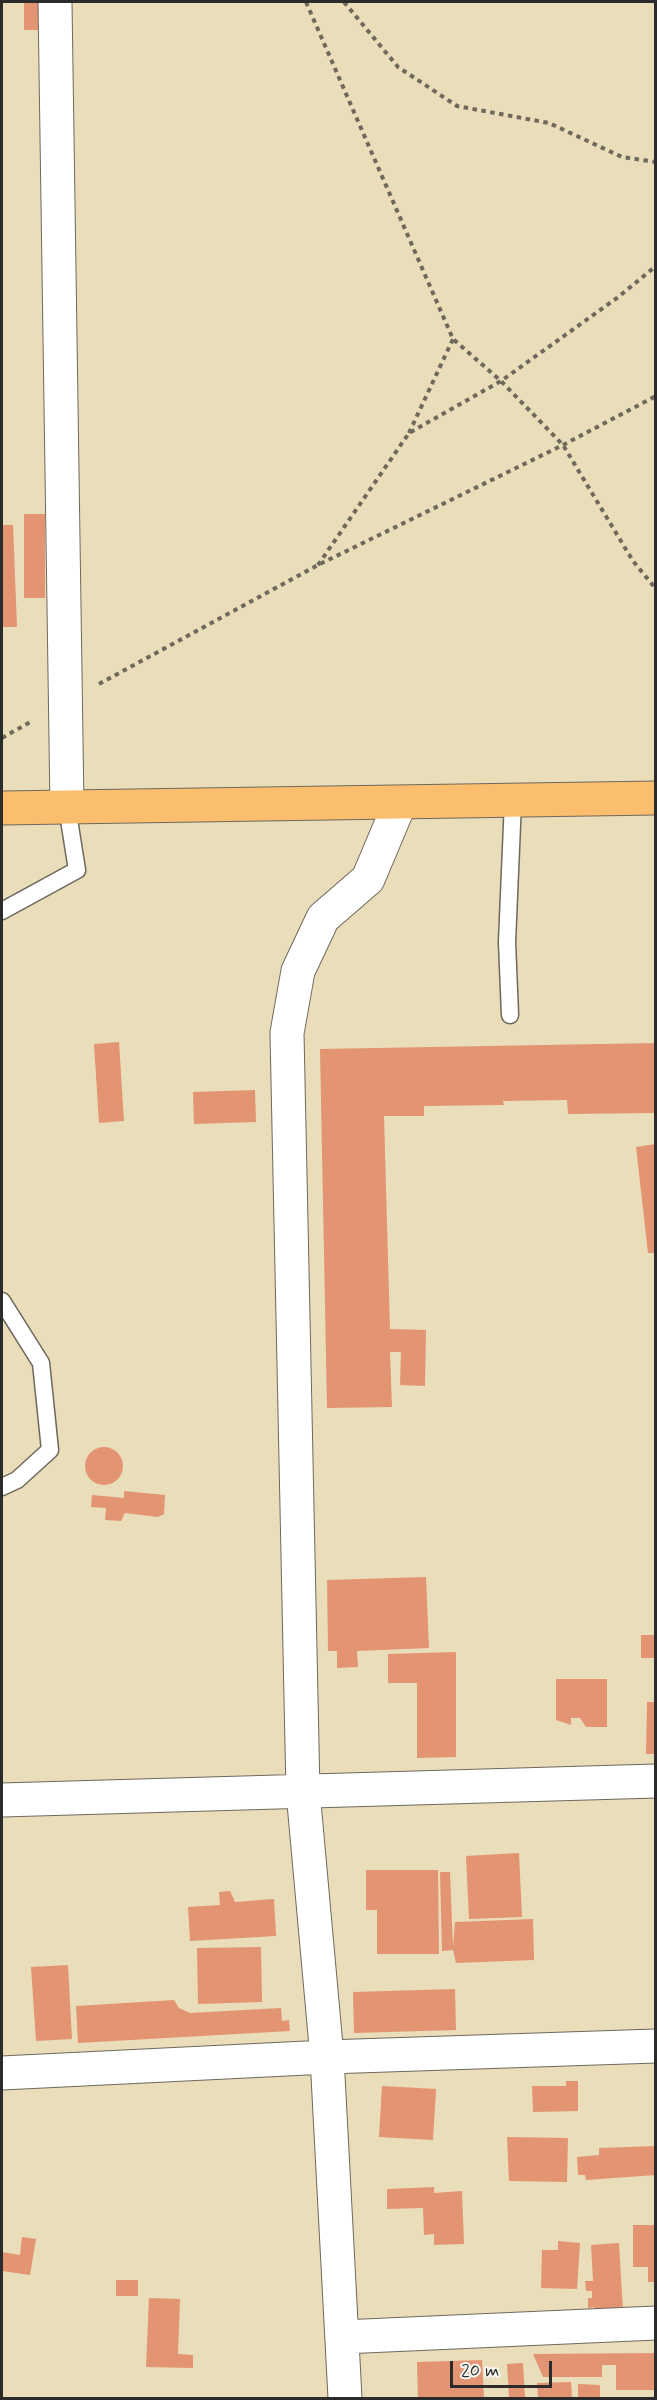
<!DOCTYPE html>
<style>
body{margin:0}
#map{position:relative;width:657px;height:2400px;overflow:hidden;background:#eaddba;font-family:Mynerve,sans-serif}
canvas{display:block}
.frame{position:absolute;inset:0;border:3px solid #2b2b2b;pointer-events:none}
.scale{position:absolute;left:450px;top:2361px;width:102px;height:27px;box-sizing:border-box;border:3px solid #2b2b2b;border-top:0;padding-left:8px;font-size:18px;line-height:21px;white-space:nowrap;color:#2b2b2b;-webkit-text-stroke:4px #f6f6f2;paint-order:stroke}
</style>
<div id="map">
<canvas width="657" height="2400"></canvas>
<div class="frame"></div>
<div class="scale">20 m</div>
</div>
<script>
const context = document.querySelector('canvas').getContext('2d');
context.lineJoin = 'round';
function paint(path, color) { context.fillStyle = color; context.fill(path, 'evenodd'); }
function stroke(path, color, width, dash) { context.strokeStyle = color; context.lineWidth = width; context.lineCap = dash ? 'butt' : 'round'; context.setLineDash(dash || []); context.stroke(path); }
const building = new Path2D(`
 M24,3H41V30H24Z
 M24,514H45V598H24Z
 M2,525H13L17,627H2Z
 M119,1042L124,1121L99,1123L94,1044Z
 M656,1043V1113L568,1114L567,1100L503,1101L504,1105L424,1106V1116H384L390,1329L426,1330L425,1386L400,1385L401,1352H390L392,1407L327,1408L320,1049Z
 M255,1090L256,1122L194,1124L193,1092Z
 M656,1144V1253H648L636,1147Z
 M85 1466a19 19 0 1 1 38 0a19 19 0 1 1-38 0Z
 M124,1491L165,1495L164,1514L158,1517L125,1513L121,1521L105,1520L106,1508L91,1507L92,1495L124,1498Z
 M426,1577L429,1648L357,1651L358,1667L337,1668V1651H328L327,1580Z
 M641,1635H656V1658H641Z
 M456,1652V1757L417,1758V1683H388V1654Z
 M556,1679H607V1727H586L580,1718H571V1725L556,1720Z
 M647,1702H656V1754H646Z
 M519,1853L522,1917L469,1919L466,1856Z
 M366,1870H438L439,1954H377V1910H366Z
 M440,1872H450L453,1947L455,1922L533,1919L534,1960L456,1963L453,1950L442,1951Z
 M230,1891L235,1902L274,1899L276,1936L190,1941L188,1907L220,1905L219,1892Z
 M261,1947L262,2002L198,2004L197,1948Z
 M68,1965L72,2039L36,2041L31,1967Z
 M455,1989L456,2030L354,2033L353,1992Z
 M174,2000L179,2008L190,2013L281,2008L282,2021L289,2020L290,2031L78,2043L76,2006Z
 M566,2081H578V2111L533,2112L532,2086H566Z
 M382,2086L436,2089L433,2140L379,2137Z
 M507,2137L568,2138L567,2182L509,2181Z
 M656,2146V2175L586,2180L585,2175H578L577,2157L599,2155V2148Z
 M434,2187V2193L462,2191L464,2244L434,2245V2234L424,2235L423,2208L387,2209V2189Z
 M633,2225H656V2282H648V2267H633Z
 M22,2237L36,2239L30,2275L2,2271V2252L20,2255Z
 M558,2241L580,2243L577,2289L541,2288L542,2250H558Z
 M619,2243L623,2311L595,2313L594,2307L588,2308V2298H592V2291H586L585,2281H593L591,2245Z
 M116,2280H138V2296H116Z
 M149,2298L180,2299L178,2354L193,2355V2368L146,2367Z
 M656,2353V2390H616V2365H602V2377H543L533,2354Z
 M482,2360L484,2398H418L417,2362Z
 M523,2363L525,2398H509L507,2364Z
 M571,2382L572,2398H538L537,2383Z
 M578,2384L600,2385V2398H578Z`);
const path = new Path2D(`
 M306,2L453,339L501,381L563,445L633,561L656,589
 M344,2L398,67L457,106L549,123L622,157L656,162
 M409,433L453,339
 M318,565L409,433L501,381L617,298L656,266
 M99,684L318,565L563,445L656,396
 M2,738L32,721`);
const service = new Path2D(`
 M2,911L77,870L67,807
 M510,1015L507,942L513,801
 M2,1301L41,1363L50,1450L17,1480L2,1487`);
const minor = new Path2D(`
 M55,2L67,807
 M2,1800L656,1781
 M2,2073L327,2057L656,2046
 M342,2337L656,2323
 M345,2398L327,2057L303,1792L287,1033L298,971L323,918L368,879L400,803`);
const primary = new Path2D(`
 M2,808L656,798`);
paint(building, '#e39472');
stroke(service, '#6e695d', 19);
stroke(minor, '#6e695d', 35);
stroke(primary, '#6e695d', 35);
stroke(path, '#6e695d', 4, [4.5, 4.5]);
stroke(service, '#fff', 16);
stroke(minor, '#fff', 33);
stroke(primary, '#fbbd6e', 33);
</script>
